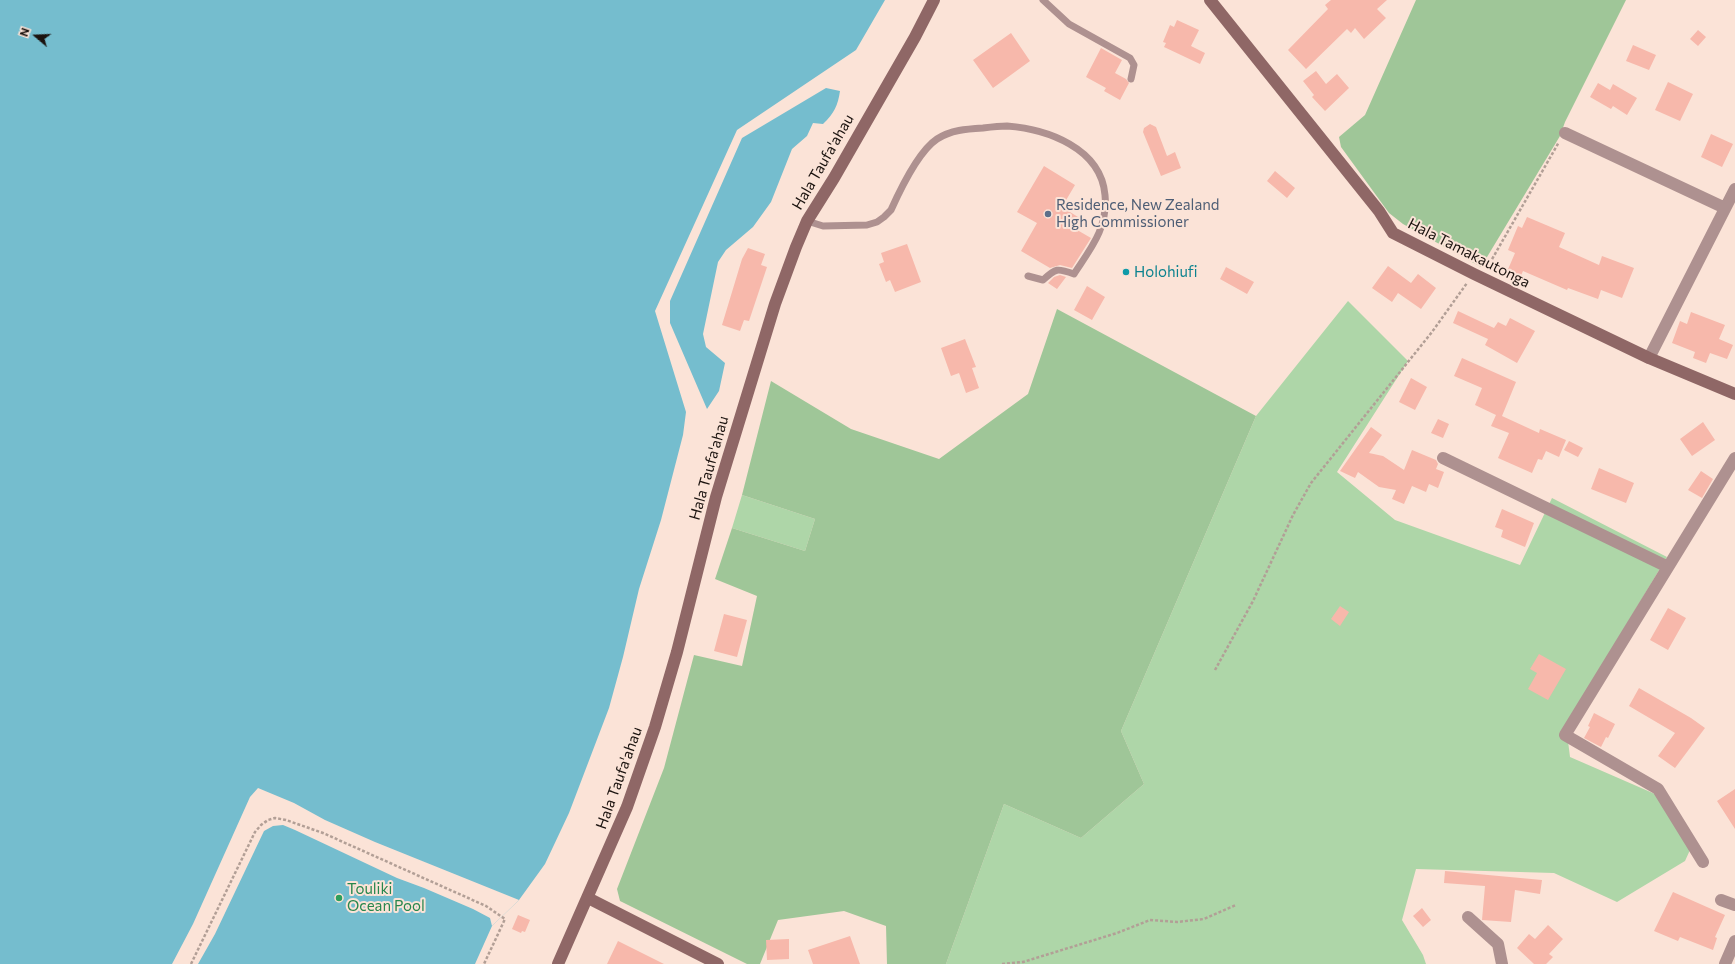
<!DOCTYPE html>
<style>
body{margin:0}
#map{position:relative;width:1735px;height:964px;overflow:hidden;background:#fbe3d7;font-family:Commissioner,sans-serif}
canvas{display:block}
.north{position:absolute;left:16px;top:16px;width:40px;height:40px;-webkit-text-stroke:3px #fbe3d7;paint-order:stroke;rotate:289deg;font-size:11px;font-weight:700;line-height:16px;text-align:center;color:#1b130f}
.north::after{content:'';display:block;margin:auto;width:14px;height:18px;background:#1b130f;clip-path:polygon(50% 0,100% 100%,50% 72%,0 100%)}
</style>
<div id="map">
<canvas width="1735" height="964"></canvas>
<div class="north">N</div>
</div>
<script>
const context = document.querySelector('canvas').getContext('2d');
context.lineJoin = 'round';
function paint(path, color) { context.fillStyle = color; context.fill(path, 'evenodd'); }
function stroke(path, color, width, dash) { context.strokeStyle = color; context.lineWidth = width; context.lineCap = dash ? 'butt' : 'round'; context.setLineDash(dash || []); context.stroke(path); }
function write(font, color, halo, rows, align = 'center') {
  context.font = font + ' Commissioner,sans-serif'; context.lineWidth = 4; context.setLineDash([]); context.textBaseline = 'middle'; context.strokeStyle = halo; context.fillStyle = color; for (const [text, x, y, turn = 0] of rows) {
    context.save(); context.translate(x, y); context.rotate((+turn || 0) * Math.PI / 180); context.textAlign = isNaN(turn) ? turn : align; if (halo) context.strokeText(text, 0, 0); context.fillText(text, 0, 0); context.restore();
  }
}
const green = new Path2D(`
 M1348,301L1408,361L1337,472L1395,520L1520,565L1552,498L1667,557L1566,725L1570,757L1655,794L1690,850L1685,861L1617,902L1554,873L1416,869L1402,920L1423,955L1426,964H946L1004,804L1081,838L1144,784L1121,731L1256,416Z
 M742,495L815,519L805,551L732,528Z`);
const forest = new Path2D(`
 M1416,0H1626L1565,122L1560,136L1481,267L1403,224L1389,213L1341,147L1339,137L1365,115Z
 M1057,309L1256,416L1121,731L1144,784L1081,838L1004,804L946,964H887L886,926L844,911L778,920L760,964H747L620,901L617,889L664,768L694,655L742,666L757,596L715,579L732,528L805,551L815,519L742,495L771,381L851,429L939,459L1028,394Z`);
const water = new Path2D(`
 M0,0H885L856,50L737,130L655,311L686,412L683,435L661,520L639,589L623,657L609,708L569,813L545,864L519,900L492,926L475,964H0Z
 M826,88L840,91C838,105 834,114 823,124L813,123L807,136L792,149L771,202L753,227L726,250L718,262L703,334L706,347L725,363L719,391L707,409L670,323V301L742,138Z`);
const pier = new Path2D(`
 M258,788L294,803L325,820L375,842L519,900L492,926L490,918L473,909L424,888L397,878L295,830L283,825L273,826L264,831L215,934L198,964H172L193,924L250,797Z`);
const building = new Path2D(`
 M1331,0H1387L1377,9L1386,18L1364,39L1355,28L1351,33L1347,29L1306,69L1288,50L1328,9L1325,5Z
 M1177,20L1199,30L1191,46L1205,53L1200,64L1164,47L1166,43L1163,42L1170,25L1174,27Z
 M1698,30L1706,37L1698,46L1690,39Z
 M1011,33L1030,61L993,88L973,60Z
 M1633,45L1656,55L1649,70L1626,61Z
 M1101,48L1122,60L1115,73L1126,79L1129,83L1120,100L1104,91L1106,88L1086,77Z
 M1316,71L1326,84L1337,74L1349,88L1325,111L1312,97L1314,95L1303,81Z
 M1668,82L1693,94L1680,121L1655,110Z
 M1598,83L1610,90L1613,84L1637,98L1627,115L1613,106L1611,109L1590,97Z
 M1150,124L1156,127L1167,156L1175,152L1181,168L1161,176L1143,132L1144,128Z
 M1711,134L1733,144L1722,167L1701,157Z
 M1044,166L1075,185L1062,207L1078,217L1072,227L1091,238L1072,268L1060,265L1050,268L1021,251L1037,223L1017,212Z
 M1275,171L1295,188L1287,198L1267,181Z
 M1527,217L1565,233L1559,247L1599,265L1602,256L1634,268L1622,298L1601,290L1598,299L1568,288L1567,290L1523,271L1519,280L1506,274L1515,253L1508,250L1518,226L1522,228Z
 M907,244L921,282L895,292L890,280L886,282L879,264L884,262L881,253Z
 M748,248L765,254L761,265L767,267L749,321L744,320L740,331L722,325L742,259Z
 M1388,266L1411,283L1418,274L1436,288L1421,309L1398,293L1392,302L1372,288Z
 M1226,267L1254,282L1247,294L1220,279Z
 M1060,275L1066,277L1057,289L1048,283L1054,277Z
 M1087,286L1105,297L1092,320L1074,310Z
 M1458,311L1494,328L1498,322L1506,326L1510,318L1535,331L1517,363L1485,345L1488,339L1453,323Z
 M1691,312L1725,325L1719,339L1733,345L1727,359L1710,353L1706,363L1693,358L1695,352L1672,343L1680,321L1687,324Z
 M965,339L976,367L972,368L979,388L966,393L959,373L951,376L941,348Z
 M1462,358L1516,382L1502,416L1539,433L1540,429L1566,440L1559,457L1546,451L1542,460L1538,459L1532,473L1498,458L1509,433L1491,426L1496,415L1475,405L1482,388L1454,376Z
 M1411,378L1427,387L1415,410L1399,402Z
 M1438,419L1449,424L1443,438L1431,433Z
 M1703,422L1715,440L1692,456L1680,439Z
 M1371,427L1382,435L1369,453L1383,456L1404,470L1412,450L1436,460L1438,464L1436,469L1444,472L1438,488L1429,484L1426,492L1412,486L1404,504L1392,499L1396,490L1379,487L1358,472L1355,478L1340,471Z
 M1569,441L1583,448L1578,457L1564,450Z
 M1599,468L1634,483L1626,503L1591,489Z
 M1701,471L1713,479L1702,498L1688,490Z
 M1502,509L1534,523L1525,547L1501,537L1503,530L1495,527Z
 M1340,606L1349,612L1340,626L1331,619Z
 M1668,608L1686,618L1668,650L1650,640Z
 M724,614L747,620L737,657L714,651Z
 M1539,654L1566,669L1548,700L1528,689L1537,673L1530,669Z
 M1639,688L1691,718L1705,728L1675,768L1658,756L1675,733L1629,706Z
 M1594,713L1615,724L1608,738L1606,737L1601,747L1584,738L1590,727L1588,726Z
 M1735,789V829L1717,801Z
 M1445,871L1542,880L1540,894L1515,890L1511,922L1482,920L1485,886L1444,883Z
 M1673,892L1725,915L1715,937L1717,938L1713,950L1680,937L1678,941L1654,931Z
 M1422,908L1431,920L1423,927L1413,916Z
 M518,915L530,920L525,932L522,931L521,933L512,929Z
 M1548,925L1563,939L1549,954L1553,957L1546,964H1534L1517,948L1529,934L1535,939Z
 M850,936L860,964H813L808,950Z
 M789,939V959L767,960L766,940Z
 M618,941L664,964H607Z`);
const path = new Path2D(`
 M1485,266L1491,261L1559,142
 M1215,670L1253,601L1293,515L1311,483L1432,332L1467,283
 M191,964L255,832L261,825L268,820L275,818L286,820L323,833L486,906L505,919L484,964
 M1002,964L1023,962L1117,933L1150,920L1177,922L1204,919L1236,905`);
const lane = new Path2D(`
 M1043,0L1069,24L1130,58L1134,65L1131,79
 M807,221L823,226L867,225L877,222L884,217L891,210C900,190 919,151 937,139C951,130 966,129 983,128C991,127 999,126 1007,126C1047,129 1101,148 1105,195C1108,228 1091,248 1074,274C1057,268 1056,268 1043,280L1028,276`);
const street = new Path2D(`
 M1565,133L1725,208
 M1649,358L1735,189
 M1443,458L1668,567
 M1703,862L1658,789L1565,735L1735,458
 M1721,900L1735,905
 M1468,917L1498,944L1502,964
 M1725,964L1735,941`);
const secondary = new Path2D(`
 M1210,0L1379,211L1393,233L1474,274L1649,358L1735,394
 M588,898L718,964
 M558,964L627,807L655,727L677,652L716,497L775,304L796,247L807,221L834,178L915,37L934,0`);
const markers = [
 [1048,214,4,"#5c6f8a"],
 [1126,272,4,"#0f9aa8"],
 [339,898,4,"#2e9e5b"]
];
const streetNames = [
 ["Hala Taufa'ahau",823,162,-60],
 ["Hala Tamakautonga",1469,253,27],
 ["Hala Taufa'ahau",709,468,-74],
 ["Hala Taufa'ahau",619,778,-70]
];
const serviceNames = [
 ["Residence, New Zealand",1056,205],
 ["High Commissioner",1056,222]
];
const cultureNames = [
 ["Holohiufi",1134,272]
];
const leisureNames = [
 ["Touliki",347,889],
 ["Ocean Pool",347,906]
];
paint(green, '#aed6a8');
paint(forest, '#9fc698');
paint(water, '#75bdce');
paint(pier, '#fbe3d7');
paint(building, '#f7b8ab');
stroke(path, '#b29f96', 2.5, [3, 2]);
stroke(lane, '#ae9190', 7);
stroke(street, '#ae9190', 12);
stroke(secondary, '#8f6766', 12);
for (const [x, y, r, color] of markers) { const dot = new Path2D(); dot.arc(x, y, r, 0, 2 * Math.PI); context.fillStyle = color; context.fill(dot); stroke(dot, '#fbe3d7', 1.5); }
write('15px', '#1b130f', '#fbe3d7', streetNames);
write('15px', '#4e5e75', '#fbe3d7', serviceNames, 'left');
write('15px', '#0d838f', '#fbe3d7', cultureNames, 'left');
write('15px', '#27864d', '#fbe3d7', leisureNames, 'left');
</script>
